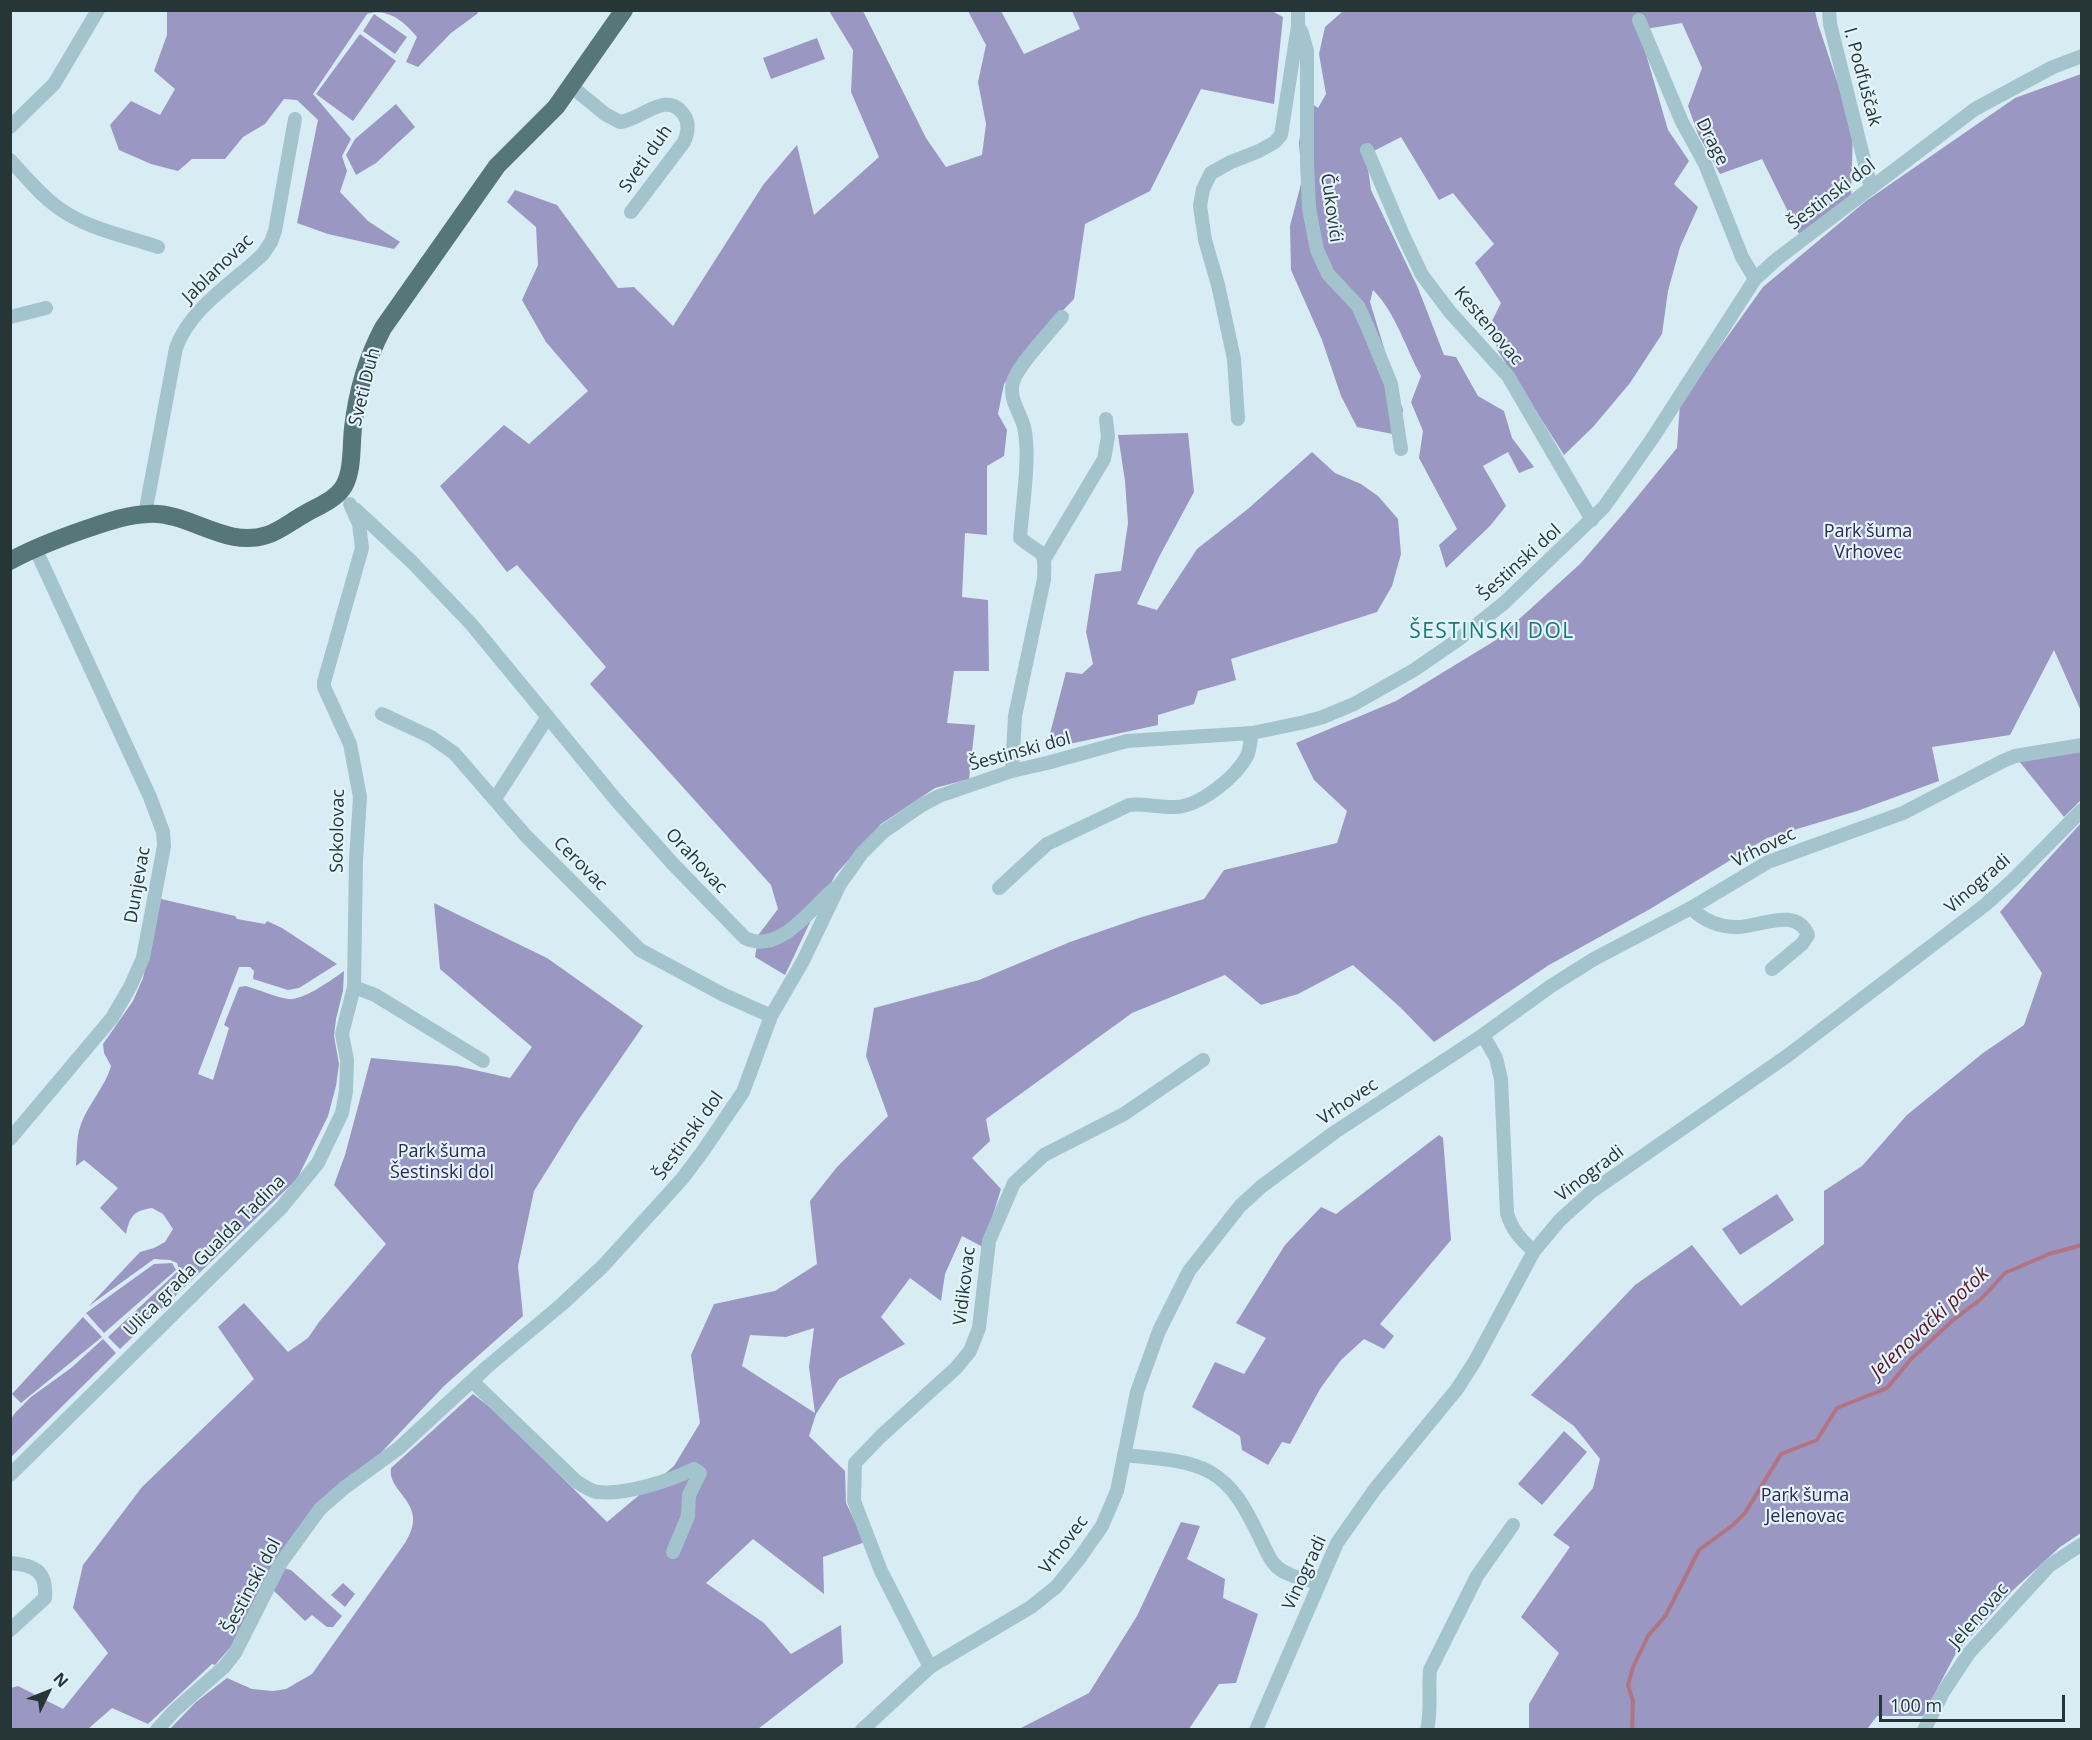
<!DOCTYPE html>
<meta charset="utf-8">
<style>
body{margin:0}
#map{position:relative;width:2092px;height:1740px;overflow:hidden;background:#d8ecf3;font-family:"Open Sans",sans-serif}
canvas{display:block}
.frame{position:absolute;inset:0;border:12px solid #263536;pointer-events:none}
.north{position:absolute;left:18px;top:1662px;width:60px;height:60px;-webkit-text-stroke:4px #e4f4fb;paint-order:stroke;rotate:47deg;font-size:16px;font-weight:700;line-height:24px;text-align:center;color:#263536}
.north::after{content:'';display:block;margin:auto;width:21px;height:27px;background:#263536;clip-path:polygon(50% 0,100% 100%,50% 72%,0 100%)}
.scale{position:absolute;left:1879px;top:1695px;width:186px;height:27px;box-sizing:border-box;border:3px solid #263536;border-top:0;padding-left:8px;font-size:18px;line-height:21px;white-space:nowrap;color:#263536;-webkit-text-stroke:4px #e4f4fb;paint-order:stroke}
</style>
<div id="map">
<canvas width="2092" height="1740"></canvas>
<div class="frame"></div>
<div class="north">N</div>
<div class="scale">100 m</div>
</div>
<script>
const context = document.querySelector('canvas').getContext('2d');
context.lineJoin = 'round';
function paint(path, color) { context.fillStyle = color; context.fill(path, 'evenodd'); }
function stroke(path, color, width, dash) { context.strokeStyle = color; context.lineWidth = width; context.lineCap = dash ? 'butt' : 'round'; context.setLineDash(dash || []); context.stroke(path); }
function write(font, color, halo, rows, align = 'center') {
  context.font = font + ' "Open Sans",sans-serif'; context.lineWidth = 4.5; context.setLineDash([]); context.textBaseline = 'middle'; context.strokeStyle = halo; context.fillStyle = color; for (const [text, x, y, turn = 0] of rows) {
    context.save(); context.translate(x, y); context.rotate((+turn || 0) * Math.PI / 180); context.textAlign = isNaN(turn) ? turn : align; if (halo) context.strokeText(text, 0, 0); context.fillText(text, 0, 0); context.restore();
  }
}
const green = new Path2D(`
 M1270,10L1283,17L1274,104L1201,89L1150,191L1085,224L1074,299L1033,341L1004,384L998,414L1007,430L1004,456L987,466V535L965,533L962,597L988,600L989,671H954L947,723L975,725L969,779L935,788L881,824L836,874L813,916L785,975L755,957L759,934L778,909L771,885L590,684L606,667L517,565L507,572L440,486L504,425L529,444L588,391L546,342L522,300L538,265L536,227L507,202L515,190L557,205L618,288L634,287L673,326L763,185L797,145L814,215L879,157L851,92L853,50L829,11H863L926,138L946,167L982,155L986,124L978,82L986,45L968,11H1001L1024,54L1080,29L1072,11Z
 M167,11H479L477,14L451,33L418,67L406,62L417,37C405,22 387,7 367,14L313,94L351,139L342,156L347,171L340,192L368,221L400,242L394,249L328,234L297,223L318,120L297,100L284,99L265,124L243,137L225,159H192L178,171L151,164L119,150L110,125L131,101L160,115L175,89L154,71L167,35Z
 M1343,11H1815L1818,24L1853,129L1851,199L1799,234L1762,159L1720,174L1698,134L1688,106L1702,68L1682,23L1639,30L1668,130L1689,161L1674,184L1698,207L1680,247L1668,291L1662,334L1630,383L1593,427L1564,455L1498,351L1490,325L1501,303L1475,263L1494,244L1453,193L1439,200L1401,137L1366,155L1371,190L1418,288L1444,355L1456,357L1478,396L1504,411L1512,438L1534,467L1519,473L1508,452L1483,466L1506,506L1490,526L1446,568L1439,545L1457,529L1419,458L1423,431L1411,402L1421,376C1405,347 1396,313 1373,290L1370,302L1403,410L1398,435L1357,427L1341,396L1322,340L1291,270L1290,226L1302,180L1299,143L1305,99L1318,108L1326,94L1319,54L1325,27Z
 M374,14L407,37L395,54L363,31Z
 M360,34L396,61L353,121L316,94Z
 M817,38L825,59L771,79L763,58Z
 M2081,74V711L2054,650L2010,735L1932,747L1939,781L1857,811L1767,838L1650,909L1549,965L1434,1042L1401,1008L1353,965L1298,994L1261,1005L1225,975L1132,1013L986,1119L990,1141L972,1158L1001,1189L983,1247L962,1236L945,1274L941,1301L910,1278L881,1317L905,1344L839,1379L816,1414L809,1436L845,1471L846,1503L865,1542L823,1557L824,1594L753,1539L706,1583L764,1623L791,1654L841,1625L843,1663L758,1729L169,1730L196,1702L227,1678L252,1689L273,1691L286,1689L312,1674L405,1543C431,1503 387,1494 391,1468L473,1394L496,1412L607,1522L674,1466L700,1423L691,1355L714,1304L775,1291L817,1264L810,1201L837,1167L888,1116L866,1056L874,1008L979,980L1070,942L1142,917L1204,899L1224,870L1337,843L1347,811L1314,780L1296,743L1396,701L1496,640L1580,564L1624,513L1677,448L1680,403L1763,287L1866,201L2015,98ZM814,1328L809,1367L815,1413L742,1366L750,1335L786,1337Z
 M396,104L415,127L376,163L356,175L346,155L355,139Z
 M1188,433L1194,492L1159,557L1137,604L1157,610L1197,549L1249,508L1312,452L1335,473L1361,484L1378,496L1398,519L1401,554L1392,586L1377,612L1231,659L1236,680L1198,691L1194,704L1158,715V725L1046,749L1066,672L1082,674L1093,664L1086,632L1095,574L1121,571L1128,523L1125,481L1118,435Z
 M2081,751V800L2064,817L2019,761Z
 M2081,823V1533L2060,1547L2012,1591L1956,1653L1923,1716H1877L1867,1729H1529V1704L1559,1653L1521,1617L1570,1547L1553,1535L1593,1488L1600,1459L1574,1426L1531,1395L1635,1285L1692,1245L1741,1306L1824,1244V1191L1862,1166L1907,1115L1983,1053L2024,1025L2042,973L2000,912Z
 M161,899L235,916L237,919L265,924L267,921L282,928L337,964L299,988L288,990L253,979L254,971L250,967H239L198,1074L213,1080L229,1028L224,1025L239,987L246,986C260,990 275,997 288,999C303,1001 333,979 344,971L343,991L336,1019L334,1036L339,1064L336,1086L328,1116L297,1179L120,1349L108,1337L179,1270L177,1263L170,1260L154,1259L89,1306L140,1252L154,1248L165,1242L173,1229L163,1214L152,1208C133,1211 130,1216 126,1234L100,1208L118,1188L84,1160L76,1166C77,1153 76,1137 81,1124C89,1103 105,1087 111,1066L104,1053L103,1044L133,1001L143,978Z
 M434,903L547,958L643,1026L577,1122L534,1191L518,1266L523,1316L444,1386L376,1458L314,1507L271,1568L234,1643L215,1665L212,1664L148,1724L112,1708L88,1729L11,1730V1688L18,1686L63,1709L108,1653L73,1608L83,1565L142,1487L254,1379L218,1327L244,1303L288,1352L308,1338L319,1322L386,1244L334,1185L345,1155L371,1058L457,1066L510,1078L532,1047L440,969Z
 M1439,1135L1443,1138L1451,1240L1380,1324L1394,1336L1384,1349L1364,1339L1341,1360L1320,1389L1290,1444L1282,1442L1268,1465L1242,1450L1240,1436L1192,1407L1215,1362L1244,1374L1266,1338L1236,1323L1285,1245L1321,1207L1336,1214Z
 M1777,1194L1794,1220L1740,1255L1722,1229Z
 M172,1263L176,1270L104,1333L86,1313L154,1264Z
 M83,1317L102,1337L21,1403L12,1394Z
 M103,1339L116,1353L11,1457V1419L15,1413L31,1397L71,1368Z
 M1564,1431L1587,1452L1542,1505L1518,1484Z
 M1181,1522L1200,1526L1187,1559L1225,1579L1223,1598L1258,1614L1236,1683L1219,1684L1189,1729H1019L1089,1693L1137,1616Z
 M283,1568L291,1570L342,1616L333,1627H327L312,1615L305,1621L272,1589Z
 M343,1583L355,1594L345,1607L331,1595Z`);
const stream = new Path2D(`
 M1632,1730L1633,1701L1628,1685L1633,1667L1648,1636L1666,1615L1699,1550L1733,1525L1745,1513L1781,1454L1817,1440L1837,1408L1887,1388L1911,1359L1953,1320L1981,1299L2005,1273L2049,1254L2082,1245`);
const minor = new Path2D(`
 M1829,10L1830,24L1871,188
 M1639,20L1682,122L1705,164L1742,257L1755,279
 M1298,26L1302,33L1307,51V163L1309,208L1317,250L1328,274L1358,306L1368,328L1391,384L1401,449
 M571,86L605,114L620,122C641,120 667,89 684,115C690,124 688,133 684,142L631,212
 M10,127L54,84L98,10
 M1367,150L1403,235L1422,275L1450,312L1508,376L1592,520
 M10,160C26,177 41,196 60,209C88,229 126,236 158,247
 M10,317L46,308
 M1238,419L1234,359L1218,285L1205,240L1200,206L1203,189L1211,173L1231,162L1259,151L1275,142L1281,135L1298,26V10
 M355,509L412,562L472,625L617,801L672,863L745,938C780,955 811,908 835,888
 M145,514L176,348C191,307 233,283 263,254L271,242L275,231L295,119
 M1045,558L1104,459L1108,437L1106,419
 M382,714L431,737L454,753L526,836L640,950L724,995L771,1016
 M1012,771L1015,716L1044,579C1046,546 1042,557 1020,538C1022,508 1031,454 1024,427C1020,411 1007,398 1014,379C1021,362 1049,333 1062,317
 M495,799L547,718
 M999,888L1047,844L1129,805C1144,803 1160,808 1176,807C1200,806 1236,777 1247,756C1250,750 1250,741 1252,733
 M1691,908C1703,920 1719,927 1737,927C1760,927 1796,906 1808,935L1802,944L1772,969
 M354,987L375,995L483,1061
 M1483,1035L1496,1058L1501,1079L1507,1213C1512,1230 1520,1239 1534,1251
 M10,1139L112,1018L130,987L143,958L164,846L163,832L150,797L35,548
 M472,1381L577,1482C583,1485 591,1492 598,1492C626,1495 669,1481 694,1469L700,1473L689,1495L688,1516L673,1552
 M1124,1455C1150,1458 1187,1459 1210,1472C1237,1487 1249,1516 1262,1542C1266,1550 1269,1559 1276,1566C1286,1576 1305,1579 1319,1583
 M10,1475L281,1208L318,1163L342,1113L346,1091L347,1060L342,1034L354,987L356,860L360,797L350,744L324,687V682L362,548L359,524L350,504
 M10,1563C35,1565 47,1571 45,1598L10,1630
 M930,1667L881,1571L854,1501L855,1463L881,1436L956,1368L970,1351L979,1328L989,1241L1014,1183L1044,1155L1124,1114L1203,1060
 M157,1730L174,1711L224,1667L235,1653L280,1564L320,1509L344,1488L399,1448L487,1367L561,1305L603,1266L682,1179L703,1151L743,1092L771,1016L803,961L840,884L862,853L883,832L922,805L939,796L1012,771L1047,763L1127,741L1252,733L1305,722L1323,717L1354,704L1414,670L1459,639L1504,603L1604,507L1652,439L1755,279L1777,259L1975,109L2053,67L2082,56
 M862,1730L930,1667L1031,1607L1056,1587L1079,1559L1102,1526L1117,1491L1137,1392L1159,1331L1189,1271L1240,1206L1262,1186L1335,1132L1483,1035L1551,986L1594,959L1691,908L1768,862L1903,813L2003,761L2015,756L2082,745
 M1256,1730L1337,1543L1375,1489L1457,1389L1475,1361L1534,1251L1560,1220L1591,1192L1787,1056L1985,905L2014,879L2082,810
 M1427,1730C1432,1710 1428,1690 1430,1670L1477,1576L1513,1525
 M1924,1730L1942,1694L1969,1653L2049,1566L2082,1544`);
const major = new Path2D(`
 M10,561C35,547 60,538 86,529C107,522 126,515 148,514C189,511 225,549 267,535C280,531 292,521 303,515C316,507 336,500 344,486C353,470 351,446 353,428C357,393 367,358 383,328L497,166L556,107L624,10`);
const streetNames = [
 ["I. Podfuščak",1862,77,75],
 ["Drage",1712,142,63],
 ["Sveti duh",646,159,-55],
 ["Šestinski dol",1832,195,-37],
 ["Čukovići",1331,208,82],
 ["Jablanovac",218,269,-44],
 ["Kestenovac",1488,326,50],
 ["Sveti Duh",365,387,-76],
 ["Šestinski dol",1520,563,-42],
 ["Šestinski dol",1020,752,-15],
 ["Sokolovac",338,831,-89],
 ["Vrhovec",1764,848,-26],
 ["Orahovac",696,861,47],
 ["Cerovac",580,864,45],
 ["Vinogradi",1978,884,-41],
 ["Dunjevac",138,885,-80],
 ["Vrhovec",1348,1102,-34],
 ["Šestinski dol",689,1136,-54],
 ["Vinogradi",1590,1174,-37],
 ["Ulica grada Gualda Tadina",205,1256,-45],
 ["Vidikovac",965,1286,-83],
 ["Vrhovec",1064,1545,-53],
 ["Vinogradi",1305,1573,-65],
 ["Šestinski dol",252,1586,-62],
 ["Jelenovac",1979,1616,-49]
];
const parkNames = [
 ["Park šuma",1868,532],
 ["Vrhovec",1868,553],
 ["Park šuma",442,1152],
 ["Šestinski dol",442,1173],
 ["Park šuma",1805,1496],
 ["Jelenovac",1805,1517]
];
const waterNames = [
 ["Jelenovački potok",1930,1323,-43]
];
const quarterNames = [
 ["ŠESTINSKI DOL",1492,632]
];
paint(green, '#9a97c3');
stroke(stream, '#b27482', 4);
stroke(minor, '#a3c4cc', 14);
stroke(major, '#55777a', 18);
write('18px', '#263536', '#e4f4fb', streetNames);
write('18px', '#2d2756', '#e4f4fb', parkNames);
write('italic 20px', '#5b1824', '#e4f4fb', waterNames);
context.letterSpacing = '1.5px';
write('21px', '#177a78', '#e4f4fb', quarterNames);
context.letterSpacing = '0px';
</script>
